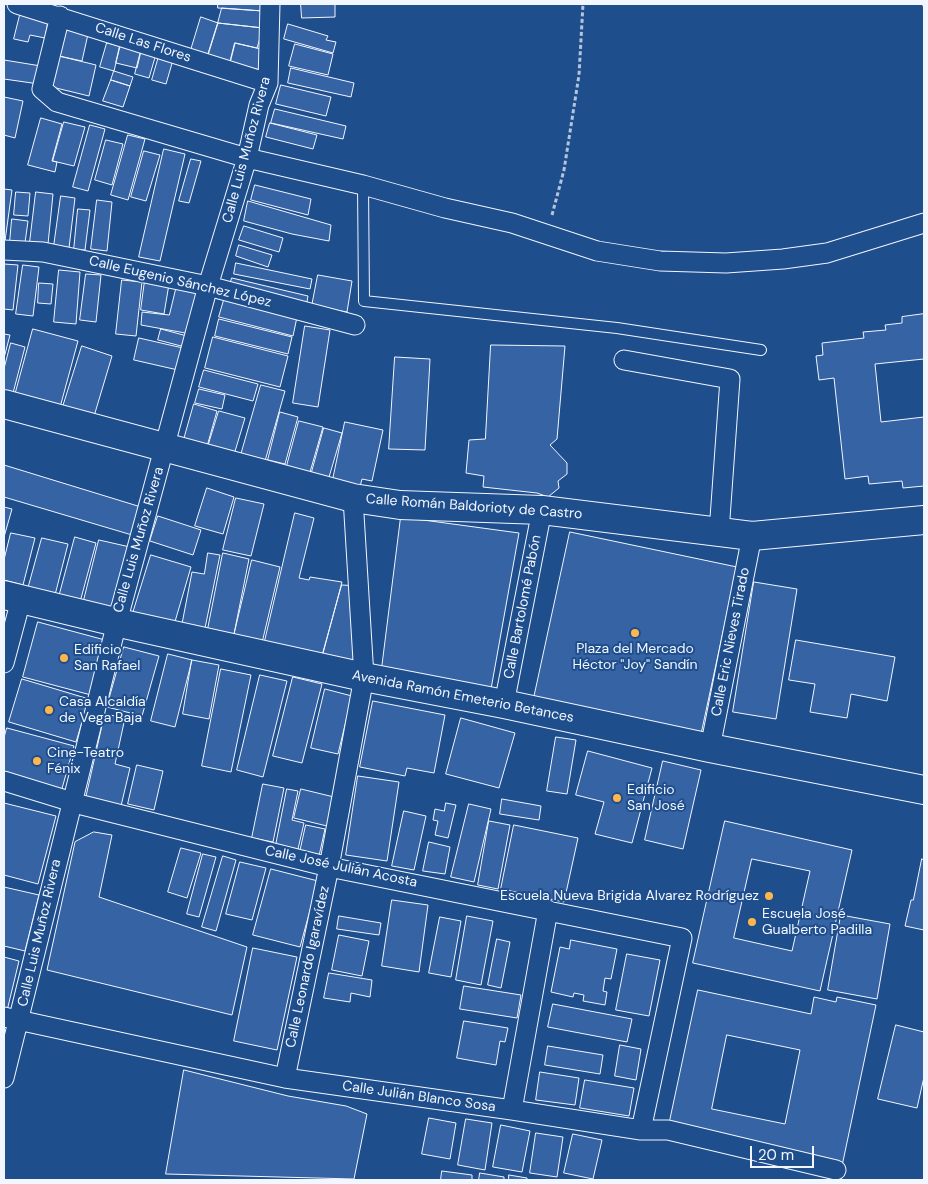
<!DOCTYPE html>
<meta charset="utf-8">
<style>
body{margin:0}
#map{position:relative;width:928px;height:1184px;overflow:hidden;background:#1f4e8c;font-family:"DM Sans",sans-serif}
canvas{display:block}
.frame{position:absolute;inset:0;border:5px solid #f2f6ff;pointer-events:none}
.scale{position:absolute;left:750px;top:1146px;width:64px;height:22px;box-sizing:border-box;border:2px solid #f2f6ff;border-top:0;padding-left:6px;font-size:15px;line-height:18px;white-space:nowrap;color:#f2f6ff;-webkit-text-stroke:4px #1f4e8c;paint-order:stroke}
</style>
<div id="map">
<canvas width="928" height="1184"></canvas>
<div class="frame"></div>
<div class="scale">20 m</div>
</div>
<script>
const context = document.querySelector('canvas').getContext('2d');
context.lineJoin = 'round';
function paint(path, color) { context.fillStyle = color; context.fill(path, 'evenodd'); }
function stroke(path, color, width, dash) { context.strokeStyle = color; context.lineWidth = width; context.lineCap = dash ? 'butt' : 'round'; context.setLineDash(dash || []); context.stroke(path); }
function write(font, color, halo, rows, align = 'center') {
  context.font = font + ' "DM Sans",sans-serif'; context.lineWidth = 4; context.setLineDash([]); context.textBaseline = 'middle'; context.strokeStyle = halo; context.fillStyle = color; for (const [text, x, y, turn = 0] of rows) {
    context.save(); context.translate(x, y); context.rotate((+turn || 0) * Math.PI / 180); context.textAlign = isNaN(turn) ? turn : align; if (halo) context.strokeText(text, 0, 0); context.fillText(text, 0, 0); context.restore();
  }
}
const building = new Path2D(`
 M218,4H264L263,11L218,8Z
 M301,4H335V17L302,18Z
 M222,8L263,11V28L218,23Z
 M20,15L48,21L45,38L30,35L28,42L14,39Z
 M201,17L218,23L208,55L191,50Z
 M218,23L263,28L257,48L235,43L230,63L208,55Z
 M288,24L328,36L326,40L336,42L333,53L284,39Z
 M65,29L88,34L82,61L59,56Z
 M107,43L120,46L114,71L100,67Z
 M235,43L265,50L260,70L230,63Z
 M295,44L333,54L328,75L289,66Z
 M120,46L141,51L137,68L116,63Z
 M141,51L156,54L149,78L135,74Z
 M59,56L96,65L89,96L52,87Z
 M159,56L173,60L166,84L152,80Z
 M4,60L41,66L39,84L4,79Z
 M291,68L354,83L351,97L288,83Z
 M114,71L133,77L130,86L111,80Z
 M111,80L130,86L123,107L103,101Z
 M281,85L331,97L326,116L276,104Z
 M4,97L23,101L15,138L4,135Z
 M275,109L346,126L343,139L271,123Z
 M41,118L62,124L52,161L57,162L55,172L28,165Z
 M64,122L85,127L74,166L53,161Z
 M270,123L317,135L313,149L266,137Z
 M90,125L105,129L88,191L73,187Z
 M128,135L145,139L128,200L111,195Z
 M106,140L123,144L112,185L95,180Z
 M164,149L185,154L160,261L139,257Z
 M144,151L160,155L146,201L131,197Z
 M191,159L201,161L189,203L179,201Z
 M255,185L311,199L308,215L251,200Z
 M4,189L12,190L5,241H4Z
 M16,192L30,193L28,216L14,215Z
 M36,192L53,194L48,244L30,242Z
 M61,196L75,198L69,248L54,246Z
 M97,200L112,202L107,251L91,249Z
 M248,201L331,225L329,241L292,234L244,221Z
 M78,209L90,210L85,250H74Z
 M12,219L28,221L25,243L10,242Z
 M244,226L283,238L279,252L239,240Z
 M239,245L272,255L268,267L236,256Z
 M236,263L312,279L310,289L234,274Z
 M4,264L18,265L13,310L4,309Z
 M23,265L39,267L33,316L16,314Z
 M59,270L80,272L76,324L54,322Z
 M86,274L101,275L96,322L80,320Z
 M318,275L352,281L347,312L312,306Z
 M232,278L308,296L306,307L229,288Z
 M122,280L142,282L136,336L116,334Z
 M145,280L169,284L164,314L141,310Z
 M39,283L53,284L51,304L38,303Z
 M177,285L202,289L191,334L141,325L142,312L169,315Z
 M224,300L297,317L293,336L219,317Z
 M924,314V359L875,364L881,422L924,417V486L903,488L902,481L869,484L868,476L845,479L834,378L819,380L816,356L823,355L822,343L864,338L863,332L886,330L885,325L902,323V317Z
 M219,319L292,337L288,354L215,336Z
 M305,326L330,330L318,407L293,403Z
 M33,329L78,341L59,411L14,399Z
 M161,329L187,336L185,347L158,340Z
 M4,334L10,335L4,358Z
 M213,337L288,356L280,387L205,368Z
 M139,338L183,348L178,370L134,360Z
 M11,343L25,347L12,397L4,395V369Z
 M491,345L565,346L557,439L550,445L567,463V474L558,481L559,488L548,497L537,493L483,487L484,476L466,473L469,440L485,439Z
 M82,346L112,356L92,423L61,413Z
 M395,357L430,359L425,450L389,449Z
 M204,370L258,384L253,401L199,387Z
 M261,385L285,391L263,468L239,462Z
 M199,389L225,395L222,409L195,403Z
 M194,404L217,411L206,450L183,443Z
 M219,411L245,418L233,458L207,450Z
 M280,412L298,417L285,464L268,460Z
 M299,421L323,427L308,479L285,473Z
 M345,422L383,430L372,481L362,479L358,494L331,489Z
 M324,428L342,433L327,484L310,479Z
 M4,465L141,507L132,535L4,497Z
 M207,488L234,497L223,534L195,526Z
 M236,498L264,504L251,556L223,550Z
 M4,507L12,509L4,537Z
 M295,513L314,518L299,578L309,580L310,577L342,582L322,657L264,645Z
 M158,516L201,530L193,555L150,541Z
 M401,517L519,533L491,689L382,668Z
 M570,532L737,567L701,734L534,698Z
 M11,533L35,538L23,585L4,580V560Z
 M75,537L96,543L80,602L59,597Z
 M42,538L68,544L55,595L28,589Z
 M99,540L130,547L114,608L84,600Z
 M208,553L220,555L204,633L181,629L192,572L204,574Z
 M223,553L249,559L233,639L207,634Z
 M151,555L191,567L174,625L133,613Z
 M252,560L280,567L261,647L233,640Z
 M754,582L797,589L776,719L733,712Z
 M342,585L358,586L361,640L353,662L322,657Z
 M38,622L105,640L91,695L23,677Z
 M796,640L895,657L887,701L851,694L847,718L810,712L815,684L789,680Z
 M124,647L159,656L142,716L107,707Z
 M168,654L192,660L175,727L151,721Z
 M192,660L219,665L209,719L183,714Z
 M221,669L251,675L231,772L202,766Z
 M260,675L287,681L263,777L237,770Z
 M293,677L322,684L302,763L273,756Z
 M22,679L89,699L76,742L9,722Z
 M325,689L352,696L338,754L311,748Z
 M373,701L445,715L434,773L407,768L405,776L360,767Z
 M105,714L125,718L115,764L130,768L121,806L86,798Z
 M461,718L515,733L499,788L446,774Z
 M7,728L74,746L61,792L4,776V738Z
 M556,737L576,740L567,794L547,791Z
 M588,751L652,768L632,843L595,834L604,802L576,795Z
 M663,761L701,770L683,849L645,840Z
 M137,765L163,771L154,810L128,804Z
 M358,776L399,782L387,861L346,855Z
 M263,784L284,788L273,842L252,838Z
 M287,789L298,791L292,820L304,823L298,849L276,845Z
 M301,789L334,797L327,826L294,818Z
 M502,799L541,806L539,820L500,814Z
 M4,803L56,816L38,884L4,875Z
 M446,803L456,805L448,838L435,835L438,821L433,820L435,809L444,811Z
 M469,804L491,809L474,882L451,877Z
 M404,811L426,816L414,870L392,866Z
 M489,821L510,825L498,889L478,885Z
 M725,821L852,850L820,991L693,963ZM752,859L810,871L792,951L734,938Z
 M306,825L325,829L319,856L300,852Z
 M514,825L578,838L564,902L501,889Z
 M94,832L112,835L99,897L247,947L232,1015L47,970L75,842Z
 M429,842L450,847L445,874L423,871Z
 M181,848L201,853L187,898L168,892Z
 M203,854L216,857L199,917L187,914Z
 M223,856L236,860L216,931L202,927Z
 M922,859L924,860V930L905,926L911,900H913Z
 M240,862L266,868L252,920L226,914Z
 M271,869L318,881L300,947L253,935Z
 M4,887L39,895L25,951L4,946Z
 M392,900L428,905L419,972L382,966Z
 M841,915L890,924L877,999L828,990Z
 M339,916L381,923L379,935L337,929Z
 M467,916L493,921L481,985L456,980Z
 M440,917L461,921L451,977L429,973Z
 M339,935L369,941L362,976L332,970Z
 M497,939L510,942L501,988L488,985Z
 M571,940L617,949L611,979L605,978L603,991L607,992L605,1005L583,1001L584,995L574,993L573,997L551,992L560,947L569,949Z
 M253,948L297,957L277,1050L234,1041Z
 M627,954L660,960L649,1016L616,1010Z
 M4,957L19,961L6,1015H4Z
 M329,973L372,980L370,997L351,993L350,1002L324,998Z
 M464,986L521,995L517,1018L460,1009Z
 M698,990L811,1014L814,997L836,1002L837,997L876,1005L842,1166L668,1130ZM727,1035L800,1050L785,1124L712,1109Z
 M553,1004L632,1019L627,1042L548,1027Z
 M464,1021L508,1028L505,1042L500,1041L496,1065L457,1058Z
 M896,1025L924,1032V1077L917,1108L878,1099Z
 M620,1045L641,1049L636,1080L615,1076Z
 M548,1046L603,1055L600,1074L545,1065Z
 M184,1070L288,1096L346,1106L367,1114L354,1179L166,1174Z
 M540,1072L579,1078L575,1105L536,1100Z
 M585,1080L634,1088L629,1116L580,1108Z
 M429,1118L456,1123L450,1159L422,1154Z
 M466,1119L492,1123L485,1170L458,1165Z
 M501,1125L530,1131L522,1172L493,1167Z
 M536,1133L563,1137L557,1177L530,1173Z
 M573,1134L602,1140L593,1179L564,1173Z
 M442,1171L472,1175V1180H441Z
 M480,1173L504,1177V1180H479Z
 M509,1175L527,1178V1180H509Z`);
const path = new Path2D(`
 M552,215L564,170L579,75L583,4`);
const lane = new Path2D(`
 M363,185L364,301L617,328L761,350`);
const street = new Path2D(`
 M17,4L268,83
 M60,16L42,89L57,102L247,158L363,185L445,208L512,223L597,251L660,261L726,263L783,259L827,253L924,223
 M4,250L43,252L208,286L355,325
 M624,360L730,379L719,532
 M4,663L21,600
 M504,704L542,510
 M710,748L752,536
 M4,781L82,805L329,867L682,938L641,1130
 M4,1017L285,1078L512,1110L641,1130H668L836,1170
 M4,1078L117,622L208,286L247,158L259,105L268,83L270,4
 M285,1078L329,867L364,677L353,498
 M512,1110L548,910`);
const secondary = new Path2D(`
 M4,404L353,498L400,505L542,510L752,536L924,520
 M4,595L128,625L364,677L504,704L710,748L924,790`);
const power = new Path2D(`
 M922,4L924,8`);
const markers = [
 [635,633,5,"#ffb74d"],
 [64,658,5,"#ffb74d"],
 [49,710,5,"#ffb74d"],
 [37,761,5,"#ffb74d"],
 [617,798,5,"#ffb74d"],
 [769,896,5,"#ffb74d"],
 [752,922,5,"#ffb74d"]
];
const streetNames = [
 ["Calle Las Flores",143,43,18],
 ["Calle Luis Muñoz Rivera",247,150,-75],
 ["Calle Eugenio Sánchez López",180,282,13],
 ["Calle Román Baldorioty de Castro",474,507,4],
 ["Calle Luis Muñoz Rivera",139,540,-74],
 ["Calle Bartolomé Pabón",523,607,-79],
 ["Calle Eric Nieves Tirado",731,642,-79],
 ["Avenida Ramón Emeterio Betances",463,697,11],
 ["Calle José Julián Acosta",341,867,12],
 ["Calle Luis Muñoz Rivera",40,933,-77],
 ["Calle Leonardo Igaravídez",308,967,-78],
 ["Calle Julián Blanco Sosa",419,1097,8]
];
const poiNames = [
 ["Plaza del Mercado",635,649,"center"],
 ["Héctor \"Joy\" Sandín",635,665,"center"],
 ["Edificio",74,650],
 ["San Rafael",74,666],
 ["Casa Alcaldía",59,702],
 ["de Vega Baja",59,718],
 ["Cine-Teatro",47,753],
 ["Fénix",47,769],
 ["Edificio",627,790],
 ["San José",627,806],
 ["Escuela Nueva Brigida Alvarez Rodríguez",759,896,"right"],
 ["Escuela José",762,914],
 ["Gualberto Padilla",762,930]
];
paint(building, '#3563a3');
stroke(building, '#f2f6ff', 1);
stroke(lane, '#f2f6ff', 12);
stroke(street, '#f2f6ff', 21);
stroke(secondary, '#f2f6ff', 30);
stroke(path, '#b3c4dc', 3, [4, 2.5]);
stroke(lane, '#1f4e8c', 10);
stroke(street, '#1f4e8c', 19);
stroke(secondary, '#1f4e8c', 28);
stroke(power, '#ffb74d', 1, [18, 4, 2.5, 4]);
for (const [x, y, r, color] of markers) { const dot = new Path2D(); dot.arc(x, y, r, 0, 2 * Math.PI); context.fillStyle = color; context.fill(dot); stroke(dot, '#1f4e8c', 2); }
write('14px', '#f2f6ff', '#1f4e8c', streetNames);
write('14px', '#f2f6ff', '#1f4e8c', poiNames, 'left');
</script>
